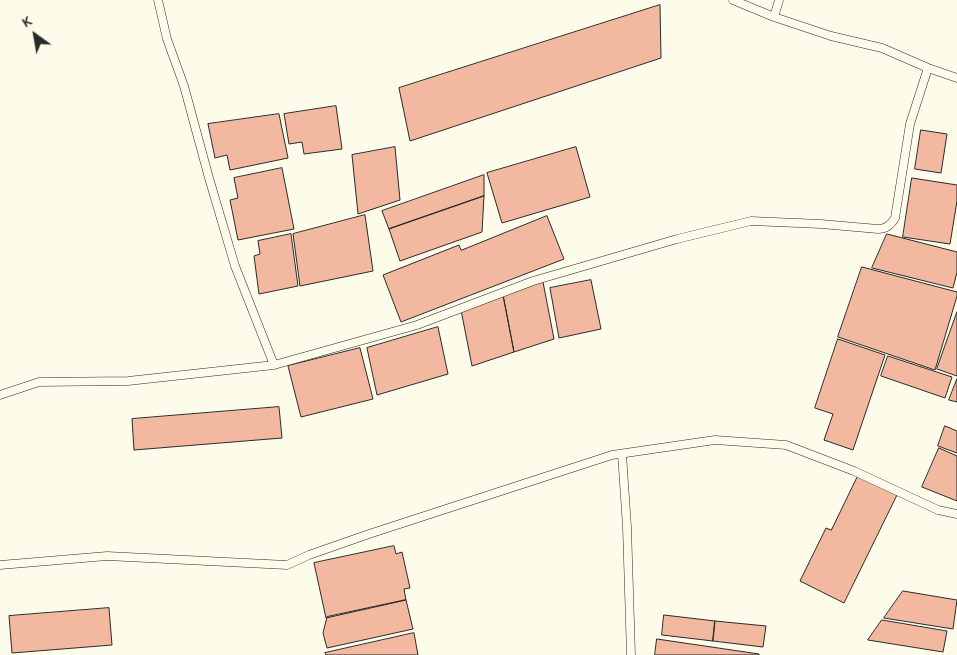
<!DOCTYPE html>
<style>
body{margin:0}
#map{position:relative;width:957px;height:655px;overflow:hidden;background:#fdfbea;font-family:Karla,sans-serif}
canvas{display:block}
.north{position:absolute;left:10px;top:10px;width:50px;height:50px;-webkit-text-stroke:4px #fdfbea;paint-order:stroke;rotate:328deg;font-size:14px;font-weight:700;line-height:20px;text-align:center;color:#2b2b2b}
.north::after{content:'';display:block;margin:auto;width:18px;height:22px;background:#2b2b2b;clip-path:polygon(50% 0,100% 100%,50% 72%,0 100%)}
</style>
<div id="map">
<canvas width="957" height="655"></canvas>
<div class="north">K</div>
</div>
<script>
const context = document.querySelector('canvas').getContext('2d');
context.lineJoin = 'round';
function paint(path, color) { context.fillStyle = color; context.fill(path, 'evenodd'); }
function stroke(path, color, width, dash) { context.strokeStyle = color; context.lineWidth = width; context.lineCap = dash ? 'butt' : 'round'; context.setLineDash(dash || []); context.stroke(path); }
const building = new Path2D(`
 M660,5L661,58L410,141L399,88Z
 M336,106L342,149L304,154L302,142L289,144L284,114Z
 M279,114L288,158L230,170L227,155L215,158L208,124Z
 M921,130L947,134L941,173L915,169Z
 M395,147L400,200L358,214L352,155Z
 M576,147L590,197L502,223L487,173Z
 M282,168L294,229L238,240L230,200L238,198L234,178Z
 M484,175V196L389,229L382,211Z
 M912,178L957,185V201L950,244L903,237Z
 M484,196L482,232L400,261L389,229Z
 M365,215L373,271L300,286L293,234Z
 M547,216L564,259L401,322L383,275L459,245L461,250Z
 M291,234L298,286L259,294L254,256L260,254L258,241Z
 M887,234L957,252V272L953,288L872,268Z
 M862,267L957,292V296L935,370L838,337Z
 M591,280L601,329L559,338L550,288Z
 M543,282L554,339L514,352L503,295Z
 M503,295L514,352L472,366L461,310Z
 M957,312V376L937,369Z
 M438,327L448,374L377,395L367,348Z
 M838,339L885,355L853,450L824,440L833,414L815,408Z
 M360,348L373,399L301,417L288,366Z
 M888,356L952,377L945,398L881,376Z
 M957,379V402L949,400Z
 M279,407L282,438L134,450L132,419Z
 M945,426L957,431V453L938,446Z
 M939,448L957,456V501L922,487Z
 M858,476L897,495L844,603L800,581L826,528L831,530Z
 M394,546L396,554L402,552L410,588L404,589L406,600L326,618L314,563Z
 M903,591L957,600L953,629L884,618Z
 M406,600L413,629L327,648L323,633L327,617Z
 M109,608L112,645L12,653L9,616Z
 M664,615L715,621L713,641L662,635Z
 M882,620L947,631L943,652L868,640Z
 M715,621L766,626L763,647L713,641Z
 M414,633L418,655H326L325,653Z
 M657,639L759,654V655H655Z`);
const street = new Path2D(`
 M158,0L167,39L184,86L209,178L235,266L274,365
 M733,0L774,17L779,0
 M774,17L831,36L882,48L928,68L957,78
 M0,395L39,382L128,381L274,365L417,325L533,281L677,239L751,221L821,224L878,229C886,229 891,225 895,218L910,124L928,68
 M622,454L627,527L631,655
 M0,565L107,556L287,565L309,555L369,534L612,455L715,440L786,445L854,471L938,510L957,514`);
paint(building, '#f2b8a0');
stroke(building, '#2b2b2b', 1);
stroke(street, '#2b2b2b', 9);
stroke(street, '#fdfbea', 8);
</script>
